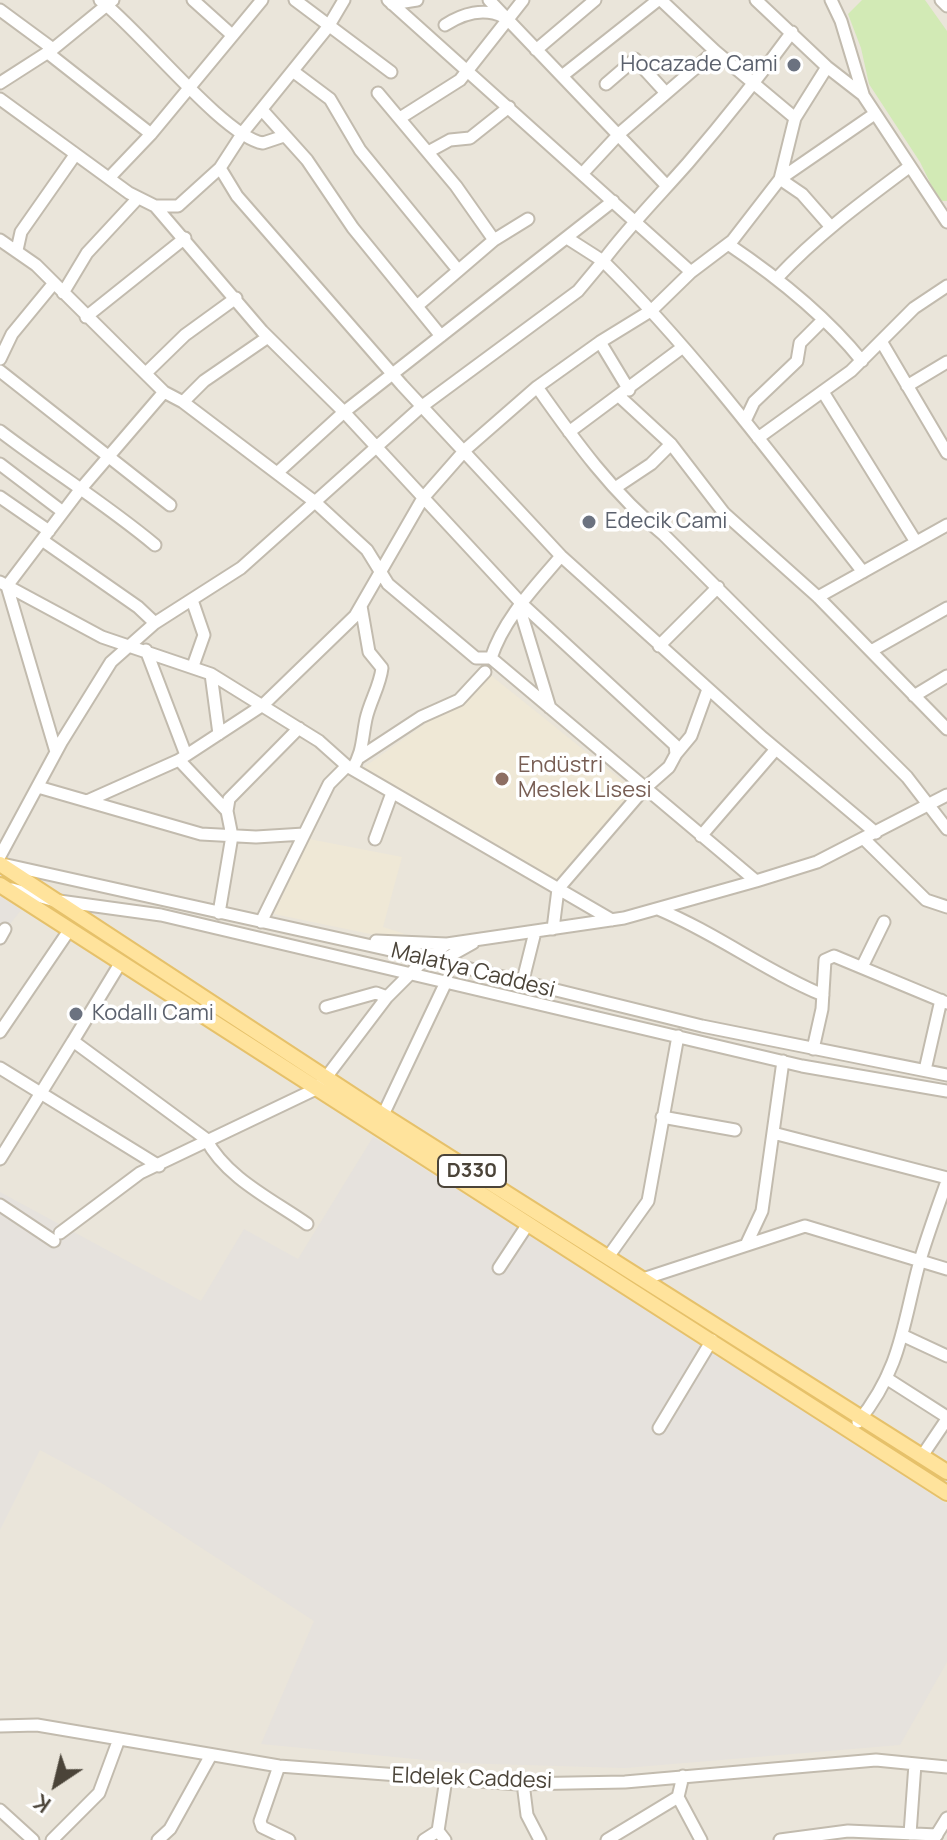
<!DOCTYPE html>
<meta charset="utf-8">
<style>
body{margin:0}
#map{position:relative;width:947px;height:1840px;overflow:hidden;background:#f6f3ec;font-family:Manrope,sans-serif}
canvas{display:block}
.north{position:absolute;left:16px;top:1744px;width:80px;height:80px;-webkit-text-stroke:6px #fff;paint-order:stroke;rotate:215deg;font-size:22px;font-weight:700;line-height:32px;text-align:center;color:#4b4439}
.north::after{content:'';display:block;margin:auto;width:28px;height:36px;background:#4b4439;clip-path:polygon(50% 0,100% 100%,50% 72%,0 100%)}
</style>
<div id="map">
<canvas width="947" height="1840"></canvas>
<div class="north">K</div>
</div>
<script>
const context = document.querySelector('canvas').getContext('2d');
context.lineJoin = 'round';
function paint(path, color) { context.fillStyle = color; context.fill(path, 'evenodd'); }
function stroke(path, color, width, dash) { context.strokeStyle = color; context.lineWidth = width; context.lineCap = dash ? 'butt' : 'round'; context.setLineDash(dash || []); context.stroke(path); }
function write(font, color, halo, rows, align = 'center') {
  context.font = font + ' Manrope,sans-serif'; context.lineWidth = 7; context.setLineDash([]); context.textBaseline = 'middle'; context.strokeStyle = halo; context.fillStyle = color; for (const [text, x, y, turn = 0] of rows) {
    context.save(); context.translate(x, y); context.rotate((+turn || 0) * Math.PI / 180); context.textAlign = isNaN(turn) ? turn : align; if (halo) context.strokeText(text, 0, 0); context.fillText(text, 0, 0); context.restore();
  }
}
const residential = new Path2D(`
 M0,0H947V1840H0Z`);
const industrial = new Path2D(`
 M0,896L21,910L0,937Z
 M373,1137L832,1425L947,1505V1662L900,1745L625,1768L456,1763L261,1744L314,1621L103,1484L40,1450L0,1530V1192L201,1301L244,1229L298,1259Z`);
const education = new Path2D(`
 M483,669L635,791L557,882L364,767L439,714Z
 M309,839L402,857L383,927L405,934L380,936L274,914Z`);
const green = new Path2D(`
 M862,0H925L947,31V201H939L920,162L869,84L861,48L848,14Z`);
const minor = new Path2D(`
 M100,0C138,28 224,137 263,143L284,136
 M193,0L232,35
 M295,0L391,72
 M388,0L691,272
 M489,0L666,185
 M661,0L715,51L795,118
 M756,0L827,67L863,95L947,222
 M831,0L841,21L863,94
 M941,0L947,6
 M392,4L417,0
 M0,10L53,49
 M445,25C462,14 484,7 504,17
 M792,32C759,77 724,121 688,163C659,196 629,226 603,261C699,356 780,466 863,572
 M536,50L595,0
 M48,53L151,134
 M827,67L795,118L780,179L802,194L831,227
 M294,72L330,99L360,150L458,270
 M562,76L658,0
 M0,83L53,49L113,0
 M606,84L635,59L666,93
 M378,93L456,186L494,240
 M0,99L129,193L155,206H178L220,168L244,131L328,27L344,0
 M263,111L307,160L353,228L441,336
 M400,118L460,80L523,0
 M428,152L450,140L470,138L509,107
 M220,168L237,196L402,385L561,556L763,738L876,833
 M582,174L620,133L715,51
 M109,178L151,134L262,0
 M155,206L262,331L344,412L521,603L675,745L676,754L669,767L644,789L558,889L553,929
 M0,240L36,265L164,392L183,402L315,502L367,550L388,584L476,658H491L756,881
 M728,244C777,277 825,315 862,361
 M17,250L21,232L75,155
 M777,278C817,235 862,202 909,167
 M63,293L87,253L138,198
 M417,306L494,240L528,219
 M86,317L185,238
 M881,341L947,453
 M600,342L629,390
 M0,359L12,334L54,283
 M0,371L170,505
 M146,373L185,335L236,298
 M907,386L947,362
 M537,387C575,441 613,494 664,535L907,777L947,829
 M823,392L916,542
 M620,397L671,444L724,513L818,597L947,729
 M183,402L204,381L268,337
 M745,421L754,402L797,361L800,343L822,321
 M0,431C51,470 106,504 155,545
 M569,432L683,347
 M758,438L851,371L914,308L947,286
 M0,464L63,512
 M277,473L344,412L613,201
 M615,488L651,464L671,444
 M0,497L49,531
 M42,540L138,607L155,623
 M0,582L102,637L211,674L319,741L347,766L612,920
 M818,597L947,525
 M192,600L204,635L193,666
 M519,606L550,708
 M659,646L718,587
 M146,650L186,755
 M871,651L947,608
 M491,658C504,618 535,587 561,556
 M211,674L219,734
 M914,696L947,676
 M56,752L7,586L79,491L164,392
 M676,754L691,736L708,689
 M360,757L421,717L459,700L485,672
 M179,760L227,811
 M352,769C363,753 362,738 366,719C370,701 380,686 382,668L369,652L361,606
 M38,787L201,834L256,837L304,834
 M87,801L179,760L263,705L355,616L423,498L466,449L537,387L600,342L652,310L691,272L732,241L780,179L873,115
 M701,836L776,749
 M375,839L392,793
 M864,839L926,900L947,907
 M0,856L62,741L111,662L155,623L241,568L421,407L578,291L603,261L567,238
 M7,865L426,958L702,1026L947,1075
 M12,889L52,900L161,915L802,1066L947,1091
 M658,909C716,933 765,971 823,995
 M219,913L232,836L227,811L229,799L299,728
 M261,922L329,784L347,766
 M0,938L5,929
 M376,941L447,944
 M121,962L73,1041L206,1139C226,1178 273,1200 307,1224
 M439,962L473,943
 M862,967L884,922
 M522,984L535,932
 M326,1007L376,993L387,997
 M0,1032L70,929
 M813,1049L822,1009L825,960L834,956L947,1003
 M0,1068L159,1166
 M925,1070L941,1000
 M383,1115L446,982
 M662,1117L735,1130
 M773,1133L947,1178
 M0,1159L73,1041
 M0,1205L54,1241
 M60,1233L140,1173L318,1088L387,997L426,958L447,944L624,918L756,881L817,862L947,795
 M747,1243L762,1211L783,1061
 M608,1257L648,1201L678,1036
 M499,1268L528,1224
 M643,1279L805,1226L947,1269
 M904,1336L947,1356
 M886,1378L947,1417
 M858,1422C903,1367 903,1320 921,1257C929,1231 938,1206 947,1181
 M659,1428L712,1340
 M922,1456L947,1419
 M0,1726L37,1725L279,1766L518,1784L625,1782L876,1760L947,1767
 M279,1766L260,1821L262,1827L289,1840
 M524,1791L527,1815L540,1840
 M678,1797L701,1840
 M0,1810L33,1840
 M910,1834L915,1764
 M934,1839L947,1818
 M52,1840L99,1793L119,1739
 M158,1840L170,1829L211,1755
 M424,1840L438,1831
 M445,1840L438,1831L446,1779
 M607,1840L678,1797L683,1776
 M780,1840L848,1831L937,1835`);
const major = new Path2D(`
 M0,864L383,1115L947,1472
 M0,885L947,1493`);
const markers = [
 [794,65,8,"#6b7280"],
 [589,522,8,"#6b7280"],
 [502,779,8,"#8d6e63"],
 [76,1014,8,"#6b7280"]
];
const shields = [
 [472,1171,68]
];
const shieldNames = [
 ["D330",472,1171]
];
const worshipNames = [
 ["Hocazade Cami",778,65,"right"],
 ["Edecik Cami",605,522],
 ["Kodallı Cami",92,1014]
];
const educationNames = [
 ["Endüstri",518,766],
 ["Meslek Lisesi",518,791]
];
const streetNames = [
 ["Malatya Caddesi",473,971,14],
 ["Eldelek Caddesi",472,1779,2]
];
paint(residential, '#eae5da');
paint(industrial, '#e6e2dd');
paint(education, '#efe8d6');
paint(green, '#d2eab5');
stroke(minor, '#c2bbae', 15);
stroke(major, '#e6c16a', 18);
stroke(minor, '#fff', 11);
stroke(major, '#ffe39c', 14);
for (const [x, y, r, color] of markers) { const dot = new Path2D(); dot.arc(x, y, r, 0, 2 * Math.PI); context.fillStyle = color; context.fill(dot); stroke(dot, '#fff', 3); }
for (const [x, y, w] of shields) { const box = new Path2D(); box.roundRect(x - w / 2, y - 16, w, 32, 6); context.fillStyle = '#fff'; context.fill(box); stroke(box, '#4b4439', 2); }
write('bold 20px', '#4b4439', null, shieldNames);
write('22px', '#5b616d', '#fff', worshipNames, 'left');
write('22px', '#785e54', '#fff', educationNames, 'left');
write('22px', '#4b4439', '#fff', streetNames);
</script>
